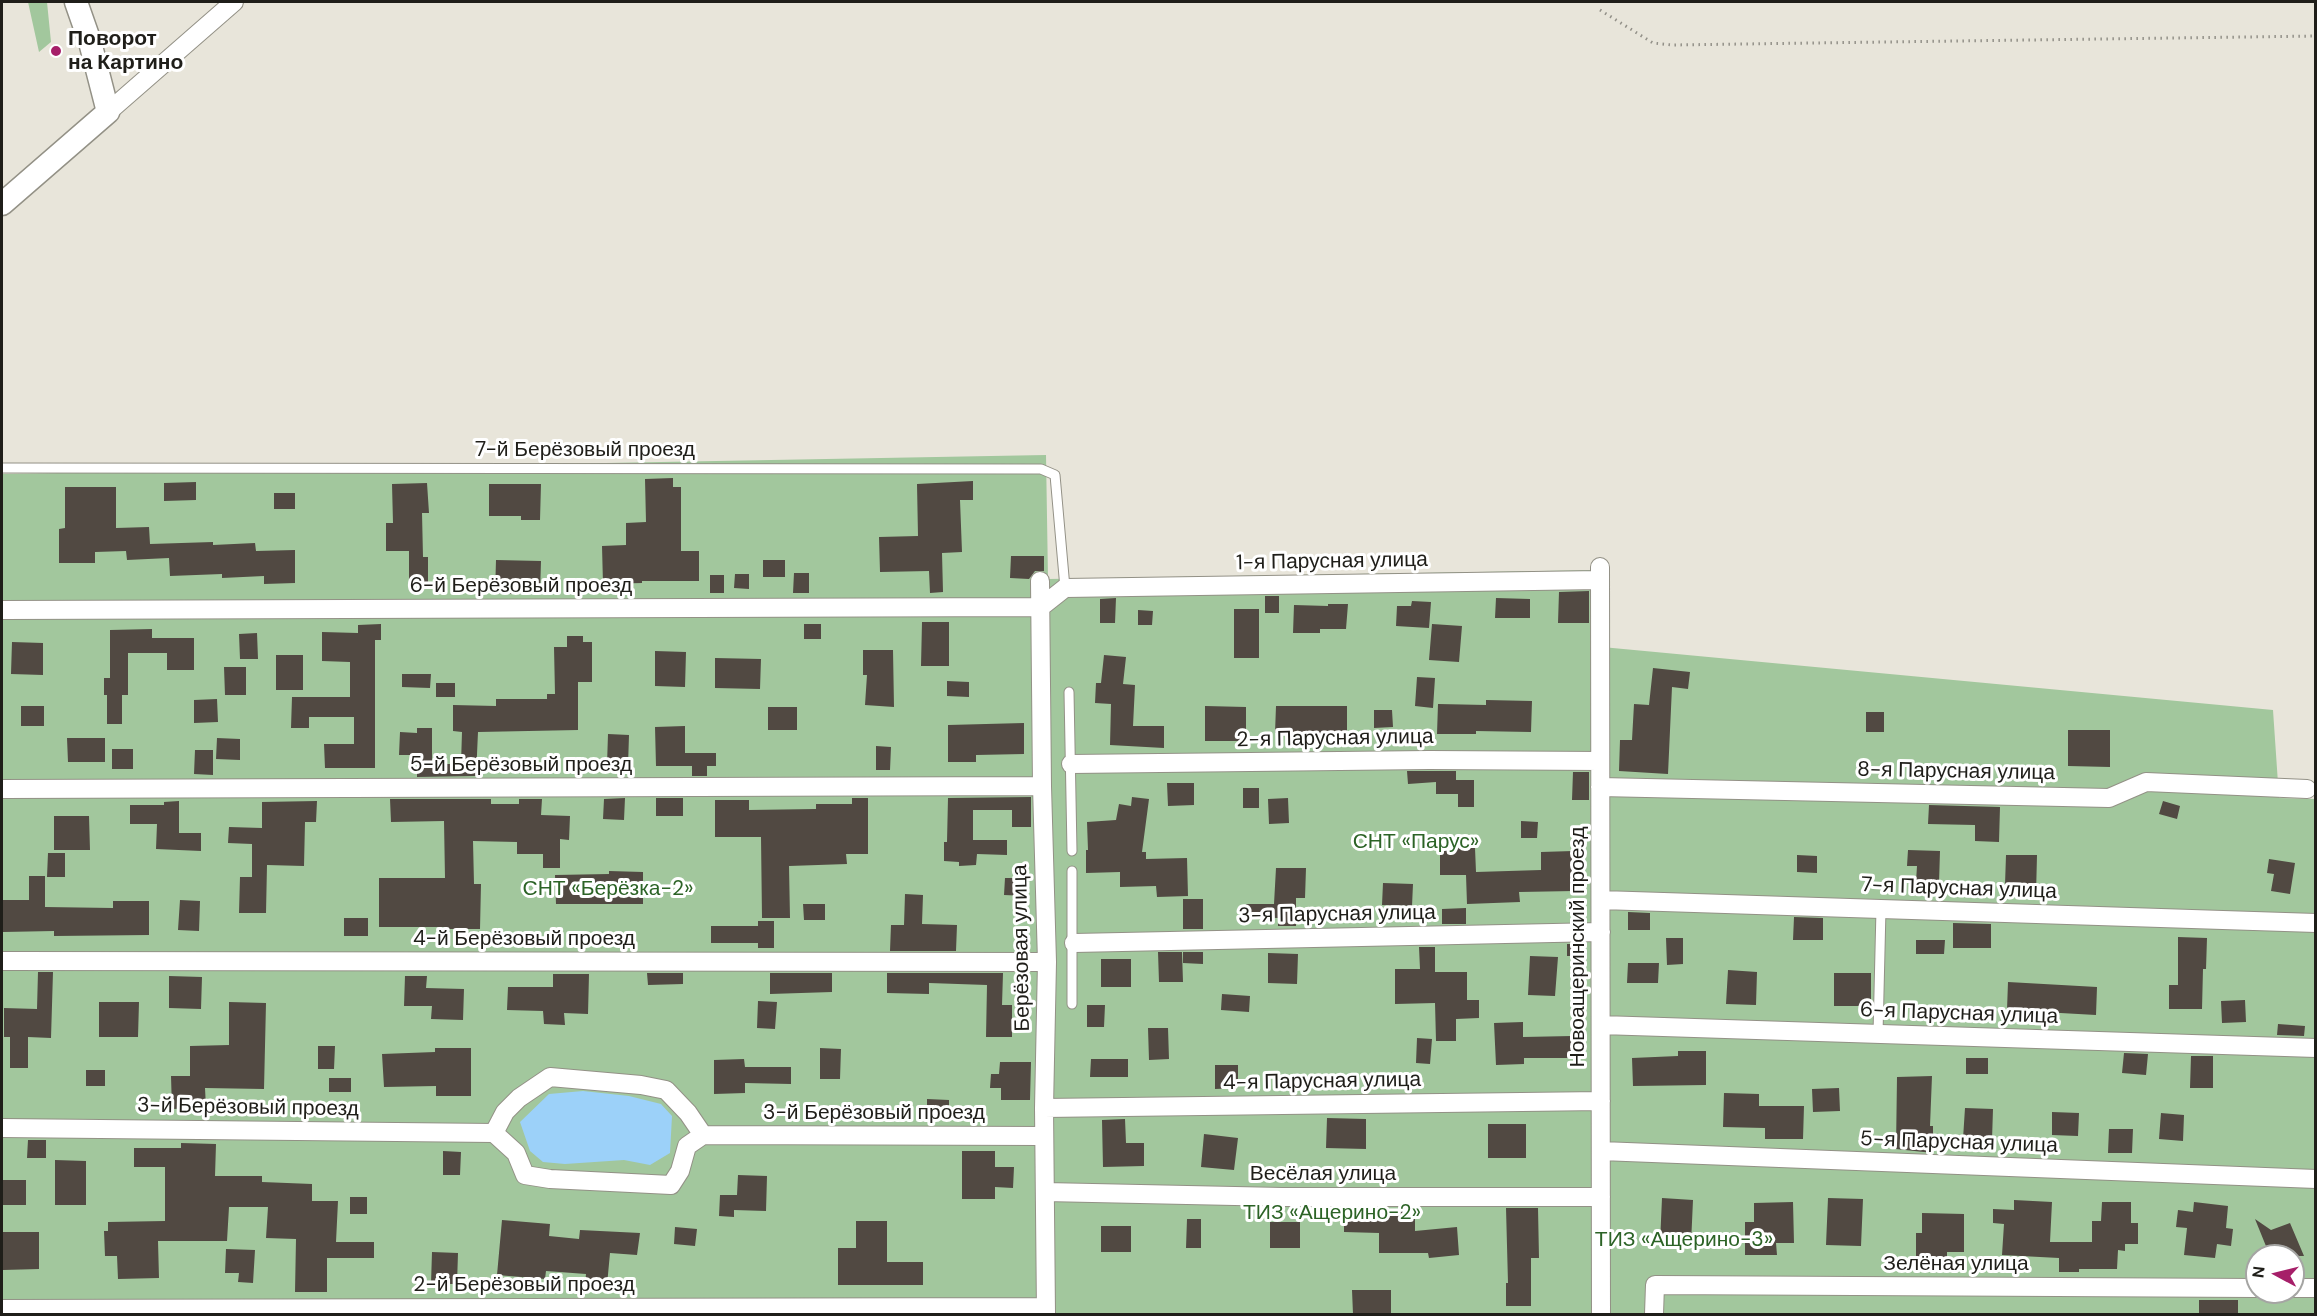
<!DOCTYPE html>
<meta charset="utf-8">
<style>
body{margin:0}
#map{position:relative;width:2317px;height:1316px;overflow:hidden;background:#e8e5da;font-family:"DM Sans",sans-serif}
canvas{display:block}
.frame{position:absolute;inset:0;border:3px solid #1f1e19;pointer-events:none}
.north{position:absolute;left:2245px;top:1244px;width:60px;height:60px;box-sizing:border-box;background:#fff;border:2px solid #a5a5a3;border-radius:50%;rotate:277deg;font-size:16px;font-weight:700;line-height:24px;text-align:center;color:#1f1e19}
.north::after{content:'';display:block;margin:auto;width:21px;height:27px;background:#a61f69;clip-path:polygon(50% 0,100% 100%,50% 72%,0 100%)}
</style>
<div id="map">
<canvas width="2317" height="1316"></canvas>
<div class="frame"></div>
<div class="north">N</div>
</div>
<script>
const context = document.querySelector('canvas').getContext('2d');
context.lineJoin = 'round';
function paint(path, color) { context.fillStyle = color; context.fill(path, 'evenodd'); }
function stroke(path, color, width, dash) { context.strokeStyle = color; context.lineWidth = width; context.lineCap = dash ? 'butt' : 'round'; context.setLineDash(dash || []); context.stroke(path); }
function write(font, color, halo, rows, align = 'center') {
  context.font = font + ' "DM Sans",sans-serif'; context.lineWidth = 6; context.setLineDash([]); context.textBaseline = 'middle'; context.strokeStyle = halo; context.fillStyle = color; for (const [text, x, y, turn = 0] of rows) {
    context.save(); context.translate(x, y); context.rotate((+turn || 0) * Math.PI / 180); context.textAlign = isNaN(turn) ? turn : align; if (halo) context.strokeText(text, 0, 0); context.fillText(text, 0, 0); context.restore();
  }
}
const green = new Path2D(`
 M28,2H47L51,42L39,52Z
 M1046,455L1048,579L1600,570L1602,647L2273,710L2279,798L2315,799V1314H2V474ZM2257,1256H2293V1292H2257Z`);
const water = new Path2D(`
 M583,1091L629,1096L661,1104L672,1116L670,1153L650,1165L624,1160L565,1164L543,1162L530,1151L520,1122L549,1094Z`);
const building = new Path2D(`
 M673,478V487H681V551H699V581H642V583L603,584L602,546L626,545V523L646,522L645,479Z
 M973,481V500H960L962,552L942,553L943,592L930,593L929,571L880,572L879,537L918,536L917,484Z
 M196,482V500L164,501V483Z
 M427,483L429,513H422L423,557H428V582H409V551H386V523H393L392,484Z
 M489,484H541L540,520H521V516H489Z
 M65,487H116V528L149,527L150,544L213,542V545L255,543L256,551L295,550V583L264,584V576L222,578V574L170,576L169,558L127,560L126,551L95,552V563H59V529L65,528Z
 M274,493H295V509H274Z
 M1011,556H1044V571H1035L1029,579L1010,578Z
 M496,560L541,561L540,594H495Z
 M763,560H785V577H763Z
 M794,573H809V593H793Z
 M735,574H749V589L734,588Z
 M710,575H724V593H710Z
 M1589,591V623H1558L1559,592Z
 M1265,596H1279V613H1265Z
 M1116,598L1115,623H1100V599Z
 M1496,598L1530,599V618H1495Z
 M1412,601L1431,602L1429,628L1396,626L1397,606H1411Z
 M1328,604H1348L1346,629H1320V633H1293L1294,605L1328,606Z
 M1234,609H1259V658H1234Z
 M1138,610L1153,611L1152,625H1138Z
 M922,622H949V666H921Z
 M381,624V640H375V768H325L324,744H354V717H309V728H291L292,697H350V662L322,661V632L358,633V625Z
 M804,624H821V639H804Z
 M1432,624L1462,626L1459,662L1429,660Z
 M152,629V638H194V670H167V653H128V695H122V724H107V695H104V678H110V630Z
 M257,633L258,659H240L239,634Z
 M567,636H583V642H592V682H578V730L478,732L476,776L417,777V755H399L400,732L417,733V728H432V764H461L462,732L453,731V705L496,706V699H547V694H555L554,647H567Z
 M12,642L43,643V675L11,674Z
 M863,650H893L894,707L865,705L867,675H863Z
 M655,651L686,652L685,687L655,686Z
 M276,655H303V690H276Z
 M1104,655L1126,657L1123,684L1135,685L1133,726H1164V748L1110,745L1111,704L1095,703L1096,683H1101Z
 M715,658L761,659L760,689L715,688Z
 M224,667H246V695H225Z
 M1653,668L1690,672L1688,689L1672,687L1668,774L1619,771L1620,740H1632L1634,704L1649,705Z
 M402,674H431L430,688L402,687Z
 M1417,677L1435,678L1433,708L1415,706Z
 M947,681L969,682V697L947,696Z
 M436,683H455V697H436Z
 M217,699L218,722L194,723V700Z
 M1486,700L1532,701L1531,732L1476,731V734H1437L1438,704L1486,705Z
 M21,706H44V726H21Z
 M1205,706L1246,707V741H1205Z
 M1276,706H1347V737L1275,733Z
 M768,707H797V730H768Z
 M1374,710H1392L1393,727L1374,728Z
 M1866,712H1884V732H1866Z
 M1024,723V754L976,755V762H948V725Z
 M685,726V753H716V766H707V776H692V766H656L655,727Z
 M2068,730H2110V767L2068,766Z
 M608,734L629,735L628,766L607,765Z
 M67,738H105V762H68Z
 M217,738L240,739V760L216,759Z
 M876,746L891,747L890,770H876Z
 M112,749H133V769H112Z
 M195,750H213V775L194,774Z
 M1407,771H1456V780H1474V807H1458V794H1436V782L1408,784Z
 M1573,772H1589V800H1572Z
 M1167,783H1194V805L1168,806Z
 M1243,788H1259V808H1243Z
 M1031,797V827H1012V810H973V840H1007V855L977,854L976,865L959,866V862L944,861V842H947L948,798Z
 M1132,797L1149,799L1142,852H1146V859L1187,858L1188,896L1157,897L1156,886L1120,887V872L1086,873V850H1088L1087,822L1116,820L1119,804L1131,806Z
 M625,798L624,820L603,819L604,799Z
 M656,798H683V816H656Z
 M852,798H868V854H846L847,864L789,866L790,918H762L761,837H715V800H749V810L816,809V804H852Z
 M1288,798L1289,823L1269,824L1268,799Z
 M390,799H491V804H519V799H542L541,815L570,816L569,840L560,839V868H543V854H517V842L473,841L474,884H481L480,929H446V927H379V878H445L444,821L391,822Z
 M179,801V833H201V851L156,849L157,824H130V805H164V802Z
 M317,801L316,822H305L304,866L267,865L266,913H239L240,877H252V844L228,843L229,827L262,828V802Z
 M2163,801L2180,806L2177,819L2159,814Z
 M1929,805L2000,807L1999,842L1975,841V825L1928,824Z
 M54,816H89L90,850H54Z
 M1521,821L1538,822L1537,838H1521Z
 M1440,848H1475L1476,872L1541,870V852L1573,851L1574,891L1519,892L1520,902L1467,904L1466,875H1440Z
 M1908,850L1940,851L1939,883L1916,882L1917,866H1907Z
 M48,853H65V877H47Z
 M1797,855L1817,856V873L1797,872Z
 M2006,855H2037L2036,895L2013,894V885H2005Z
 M2269,859L2295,863L2290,894L2271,891L2274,874L2267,873Z
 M1276,868H1306L1305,898H1296V926H1278V918L1246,917V904H1274Z
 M609,871L643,872V904H556L555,875L609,874Z
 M29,876H45V907L113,908V901H149V935L54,936V931L3,932V900H29Z
 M1005,878H1027V896L1004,895Z
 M1383,883L1413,884L1412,906L1382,905Z
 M905,894L923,895L922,924L957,925L956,951H890L891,925H904Z
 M1183,899H1203V929H1183Z
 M180,900L200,901L199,931L178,930Z
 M803,904H825V920H804Z
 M1466,908V924H1442V909Z
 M1628,912L1650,913V930H1628Z
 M1794,917L1823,918V940H1793Z
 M344,918H368V936H344Z
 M758,921H774V948H758V943H711V926H758Z
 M1953,923L1991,924V948H1953Z
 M2178,937L2207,938L2206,969H2203L2202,1009H2169V985H2178Z
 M1666,938H1683V964L1667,965Z
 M1916,940H1945L1944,954H1916Z
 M1567,944H1586V956H1567Z
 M1419,947H1435V972H1467V1000H1479V1018L1456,1019V1041H1436L1435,1003L1395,1004V969H1420Z
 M1158,952H1182L1183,982H1159Z
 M1183,952H1203V964L1183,963Z
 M1268,953L1298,954L1297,984L1268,983Z
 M1530,956L1558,957L1555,996L1528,995Z
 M1101,959H1131V987H1101Z
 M1628,963H1659L1658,983H1627Z
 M1728,970L1757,972L1756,1005L1726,1004Z
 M38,972H53L51,1038L28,1037V1068H10V1037H4V1008L37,1009Z
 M647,973H683V984L648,985Z
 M770,973H832V992L770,994Z
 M887,973H1003L1002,1005H1012V1037H986L987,985L929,983V994L887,993Z
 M1834,973H1871V1006H1834Z
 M553,974H589L588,1014L564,1013L565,1025L544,1024L543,1011L507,1010L508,987H553Z
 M169,976L202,977L201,1009L169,1008Z
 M405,976H427L426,988L464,989L463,1020L431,1019L432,1006H404Z
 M2008,982L2097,987L2096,1015L2007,1010Z
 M1222,994L1250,996L1249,1012L1221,1010Z
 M2245,1000L2246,1022L2222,1023L2221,1001Z
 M758,1001L777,1002L775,1029L757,1028Z
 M99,1002H139L138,1037H99Z
 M229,1002L266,1003L264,1089L205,1088L206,1108L172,1109L171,1076H190V1046L229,1045Z
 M1087,1005H1105L1104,1027H1087Z
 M1523,1022V1037L1572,1036V1058H1524V1064L1496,1065L1494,1023Z
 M2278,1024L2305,1026L2304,1036L2277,1035Z
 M1148,1028H1168L1169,1059L1149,1060Z
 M1417,1038L1432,1039L1430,1064L1416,1063Z
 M318,1046H335L334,1069H318Z
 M435,1048H471V1096H436V1086L384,1087L382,1054L435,1052Z
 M820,1048L841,1049L840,1079H820Z
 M1678,1051H1706V1085L1633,1086L1632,1058L1678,1056Z
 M2124,1053L2148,1054L2146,1075L2122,1073Z
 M2191,1056H2213V1088H2190Z
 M1966,1058H1988V1074H1966Z
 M744,1059L745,1067H791V1084L745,1083V1093L714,1094V1060Z
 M1091,1059H1128V1077H1090Z
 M1000,1062H1031L1030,1100H1001V1088H990L991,1074H999Z
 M1215,1065H1238V1088L1215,1089Z
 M86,1070H105V1086H86Z
 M1932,1076L1930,1126H1933V1153L1896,1149L1897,1077Z
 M329,1078H351V1092H329Z
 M1839,1088L1840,1111L1813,1112L1812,1089Z
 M1724,1093L1759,1094V1106H1804L1803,1139H1765V1128L1723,1127Z
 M927,1099L949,1100V1118H927Z
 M1965,1108L1993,1109L1992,1140L1963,1139Z
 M2052,1112L2079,1113L2078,1136L2052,1135Z
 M2161,1113L2184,1115L2183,1141L2159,1139Z
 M1327,1118L1366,1119V1149L1326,1148Z
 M1125,1119L1126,1143H1144V1166L1103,1167L1102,1120Z
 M1488,1124H1526V1158H1488Z
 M2109,1129H2133L2132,1153H2108Z
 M1204,1134L1238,1138L1234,1170L1201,1167Z
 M28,1140H46V1158H27Z
 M181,1143L216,1144L215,1176H262V1182L312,1184V1201H338L336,1242H374V1258H327V1292H295L296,1239L266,1238L268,1207H229L227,1241H158L159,1278L118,1279L117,1256H105L104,1231H108V1222L165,1221V1167H134V1148H181Z
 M443,1151L461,1152L460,1175H443Z
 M962,1151H995V1167H1014L1013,1188L995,1187V1199H962Z
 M55,1160L86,1161V1205H55Z
 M738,1175L767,1176L766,1211L734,1210V1217L719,1216L720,1195H737Z
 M2,1180H26V1205H2Z
 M350,1197H367V1214H350Z
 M1662,1198L1693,1200L1691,1244L1660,1243Z
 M1828,1198L1863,1199L1861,1246L1826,1245Z
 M2014,1200L2052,1202L2050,1242H2092V1221H2101L2102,1202H2131V1223H2138V1244H2125V1251L2118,1250L2117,1269H2079V1272H2059V1258L2002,1255L2004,1224L1993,1223V1209L2014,1210Z
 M1793,1202L1794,1243H1776L1777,1255H1745V1222H1754V1203Z
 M2194,1202L2228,1206L2226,1228L2233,1229L2231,1246L2217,1244L2215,1258L2184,1255L2187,1228L2176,1227L2178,1210L2193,1212Z
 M1506,1208H1538L1539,1258H1531V1306H1506V1283H1508Z
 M1378,1209H1415V1231L1457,1227L1459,1255L1429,1258L1428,1253H1379V1233L1344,1232V1217H1379Z
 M1922,1213L1964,1214V1252H1947V1265L1916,1264V1233H1922Z
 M1187,1219H1201V1248H1186Z
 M2255,1219L2271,1230L2290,1223L2304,1256H2270Z
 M502,1220L550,1224L549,1236L579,1239L580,1230L640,1233L637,1255L610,1253L607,1285L585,1284L586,1274L546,1271L545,1279L497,1275Z
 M856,1221H887V1262H923V1285H838V1248H856Z
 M1270,1222H1300V1248H1270Z
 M1101,1226H1131V1252H1101Z
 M675,1227L697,1229L695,1246L674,1244Z
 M3,1232H39V1269L3,1270Z
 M226,1249L255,1250L253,1283L238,1282L239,1273H225Z
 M432,1252L458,1253L457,1284H431Z
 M1352,1290H1391V1314H1353Z
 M2199,1300H2238V1314H2199Z`);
const path = new Path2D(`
 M1600,10L1653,43L1672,45L2316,36`);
const service = new Path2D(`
 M2,468L1041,469L1055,475L1065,588
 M1069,692L1072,851
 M1072,871V1004
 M1878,1034L1881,909`);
const minor = new Path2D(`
 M108,112L234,2
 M1600,567L1601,1314
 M1040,581L1042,786L1047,962L1044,1108L1046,1314
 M2,610L1041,607L1065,588L1600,580
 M1071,764L1429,760L1600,761
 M1600,787L2109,798L2146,782L2307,789
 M2,789L1042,786
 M1601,900L2316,923
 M1074,943L1601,932
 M2,961L1047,962
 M1601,1025L2316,1048
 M1044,1108L1601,1101
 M2,1128L494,1133L516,1153L525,1175L550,1179L671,1185L680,1171L687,1146L703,1135L1044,1136
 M494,1133L505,1112L519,1098L550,1077L641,1085L666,1090L688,1113L703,1135
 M1601,1151L2316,1179
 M1045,1192L1282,1197H1601
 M2293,1288H2316
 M2,1309L1046,1307
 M1654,1314L1655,1285L2257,1288`);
const tertiary = new Path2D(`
 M2,204L108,112L90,42L76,2`);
const markers = [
 [56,51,6,"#a61f69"]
];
const poiNames = [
 ["Поворот",68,39],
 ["на Картино",68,63]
];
const streetNames = [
 ["7-й Берёзовый проезд",585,450],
 ["1-я Парусная улица",1332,562,-1],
 ["6-й Берёзовый проезд",521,586],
 ["2-я Парусная улица",1335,739,-1],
 ["5-й Берёзовый проезд",521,765],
 ["8-я Парусная улица",1956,772,1],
 ["7-я Парусная улица",1959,889,2],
 ["3-я Парусная улица",1337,915,-1],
 ["4-й Берёзовый проезд",524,939],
 ["Новоащеринский проезд",1578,947,-90],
 ["Берёзовая улица",1022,948,-91],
 ["6-я Парусная улица",1959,1014,2],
 ["4-я Парусная улица",1322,1082,-1],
 ["3-й Берёзовый проезд",248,1108,1],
 ["3-й Берёзовый проезд",874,1113],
 ["5-я Парусная улица",1959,1143,2],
 ["Весёлая улица",1323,1174],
 ["Зелёная улица",1956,1264],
 ["2-й Берёзовый проезд",524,1285]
];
const parkNames = [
 ["СНТ «Парус»",1416,842],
 ["СНТ «Берёзка-2»",608,889],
 ["ТИЗ «Ащерино-2»",1332,1213],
 ["ТИЗ «Ащерино-3»",1684,1240]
];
paint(green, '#a2c79d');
paint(water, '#9cd1f9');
paint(building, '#514942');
stroke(service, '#939186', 11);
stroke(minor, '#939186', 20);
stroke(tertiary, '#939186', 25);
stroke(path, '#929088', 3, [1.5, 4.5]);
stroke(service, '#fff', 9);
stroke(minor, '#fff', 18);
stroke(tertiary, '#fff', 22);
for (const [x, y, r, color] of markers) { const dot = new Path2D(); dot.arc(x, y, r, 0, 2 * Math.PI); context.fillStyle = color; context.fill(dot); stroke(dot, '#fff', 2); }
write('bold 21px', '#1f1e19', '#fff', poiNames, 'left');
write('21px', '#1f1e19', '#fff', streetNames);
write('21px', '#2c6326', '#fff', parkNames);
</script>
